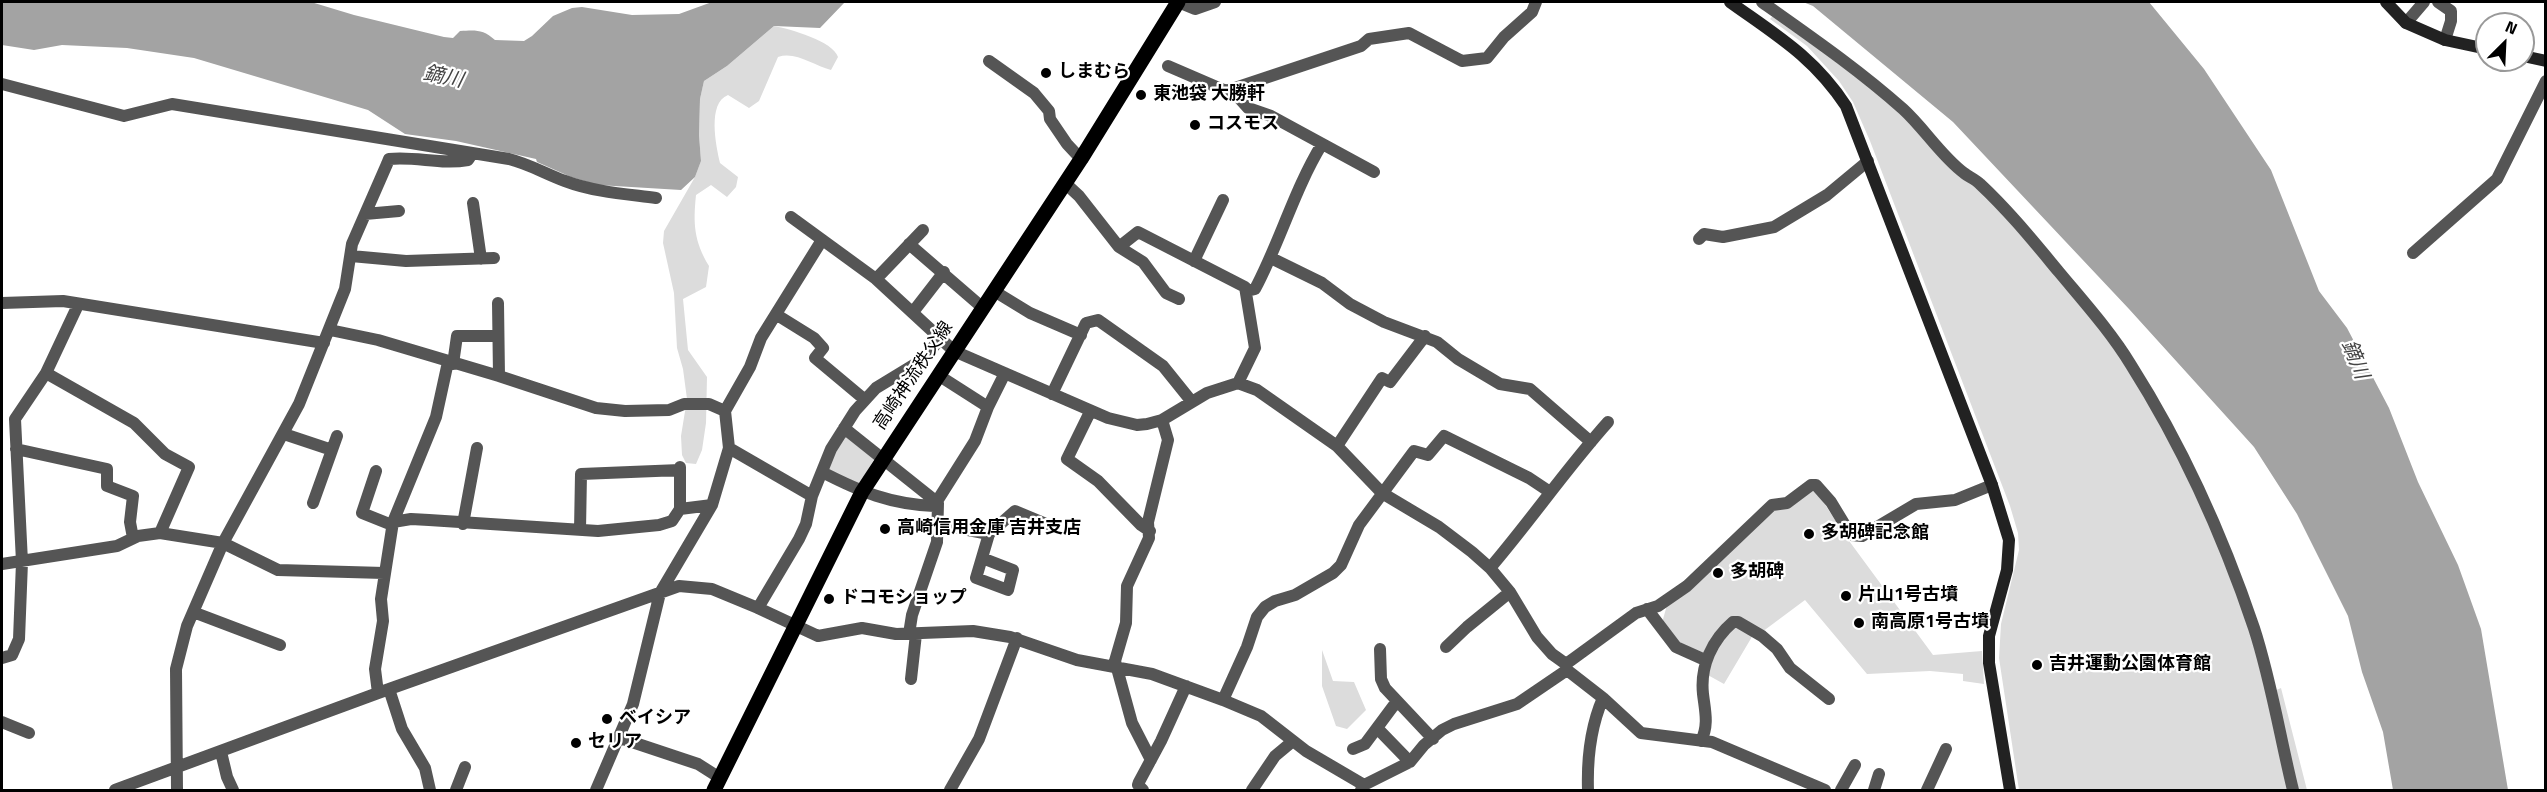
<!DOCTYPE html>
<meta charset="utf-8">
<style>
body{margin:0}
#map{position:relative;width:2547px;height:792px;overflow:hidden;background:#fff;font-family:"Titillium Web",sans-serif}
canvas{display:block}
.frame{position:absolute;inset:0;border:3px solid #000;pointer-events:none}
.north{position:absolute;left:2475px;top:12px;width:60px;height:60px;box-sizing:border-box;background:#fff;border:2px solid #999;border-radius:50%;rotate:24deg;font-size:16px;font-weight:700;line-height:24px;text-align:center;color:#000}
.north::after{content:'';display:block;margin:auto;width:21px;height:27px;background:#000;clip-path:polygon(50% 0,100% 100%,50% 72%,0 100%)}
</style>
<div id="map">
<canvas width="2547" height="792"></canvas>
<div class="frame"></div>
<div class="north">N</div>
</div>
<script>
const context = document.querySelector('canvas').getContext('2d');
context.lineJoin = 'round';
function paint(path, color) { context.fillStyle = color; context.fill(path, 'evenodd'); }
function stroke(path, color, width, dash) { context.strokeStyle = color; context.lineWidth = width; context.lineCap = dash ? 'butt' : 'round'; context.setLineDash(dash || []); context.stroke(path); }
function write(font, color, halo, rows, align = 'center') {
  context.font = font + ' "Titillium Web","Noto Sans JP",sans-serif'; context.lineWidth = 4.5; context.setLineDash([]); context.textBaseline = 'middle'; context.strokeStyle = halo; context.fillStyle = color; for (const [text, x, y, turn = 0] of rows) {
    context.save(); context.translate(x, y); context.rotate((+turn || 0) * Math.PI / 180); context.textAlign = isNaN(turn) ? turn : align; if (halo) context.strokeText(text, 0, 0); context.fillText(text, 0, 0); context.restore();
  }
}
const green = new Path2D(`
 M1778,10L1838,53L2057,263L2184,451L2274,691L2281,688L2307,790H2019L1999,658L2001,624L2019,550L2018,533L2010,506L1870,141L1853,102L1839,81L1807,46L1770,19Z
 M774,26C790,29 833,41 838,57L831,70C814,66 796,51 778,57L759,101L749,108L728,95C707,103 716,146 720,163L738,177L736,187L727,197L711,185L696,195C693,224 694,241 709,266L706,287L683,299L688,350L707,377L706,423L702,450L696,464L686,463L682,455L681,436L687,399L683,369L677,348L674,293L663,243L664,231L695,177L701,161L699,135L700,99L704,81L727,66Z
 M843,434L876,456L858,487L826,470Z
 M1815,489L1844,534L1933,655L1982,651L1984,684L1963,681V674L1930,671L1867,674L1805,600L1762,632L1756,630L1724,684L1706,674L1708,659L1679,647L1662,623L1667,605L1773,509Z
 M1322,650L1333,681L1354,682L1366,710L1347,729L1336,726L1322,686Z`);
const water = new Path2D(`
 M2,2H311L354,15L444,37L453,38L460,31C475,30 483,29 495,40L524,41L532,36L553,16L572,8L582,7L632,15L679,14L712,2H845L820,28L774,26L727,66L704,81L700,99L699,135L701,161L695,177L681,190L598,185L571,177L537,162L536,159L456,141L405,134L368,110L194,58L127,48L62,45L34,50L2,45Z
 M1803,2H2149L2204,69L2271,170L2319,291L2347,328L2389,408L2418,482L2458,565L2481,629L2508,790H2393L2383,732L2362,672L2348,616L2297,514L2254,447L2129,309L1953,122L1813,6Z`);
const street = new Path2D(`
 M1178,2L1195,9L1215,2
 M1762,2C1810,36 1858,69 1903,109C1924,128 1941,156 1964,173C1969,177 1975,179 1980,184C2009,211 2034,242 2059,272C2084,302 2111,332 2131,365C2183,447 2223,536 2254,628C2271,680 2280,737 2293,790
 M2438,2L2451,11V21L2445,40
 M2406,23L2424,2
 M989,61L1034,93L1049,111L1050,119L1067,144L1081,159
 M1168,66L1226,91L1361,46L1369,39L1409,33L1462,61L1487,58L1504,37L1532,12L1536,2
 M2,84L124,116L172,104L509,159C529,164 546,174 565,181C594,192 626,194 656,198
 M1231,89L1248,108L1271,116L1374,172
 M1065,183L1079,196L1119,247L1138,232L1245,287L1255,348L1238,383
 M473,203L481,259
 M365,214L399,211
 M791,217L876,279L954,351L1108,418L1137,425L1147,424L1162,420L1207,393L1238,383L1257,390L1337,446L1382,493L1439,527L1472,552L1490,568L1510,592L1537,637L1552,654L1566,664L1567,670L1603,698L1641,733L1712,742L1825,790
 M1699,239L1704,234L1723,237L1774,227L1827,195L1868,161
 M909,244L983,308
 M1119,247L1143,262L1166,293L1179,299
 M2413,253L2497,179L2546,81
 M351,256L406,261L494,258
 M1271,258L1322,283L1350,304L1384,322L1437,342L1458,359L1500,384L1530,389L1591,442
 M1194,261L1223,200
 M876,279L923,230
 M994,291L1030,313L1081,335
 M1247,291L1255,289C1280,242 1294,190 1322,144
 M2,303L63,301L324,343
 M498,303L499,376
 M913,312L944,272
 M777,315L814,338L823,348L815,358L864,399
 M330,330L378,340L499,376L596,408L625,411L669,410L684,404H709L725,411
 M453,364L457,336H498
 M46,373L134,423L165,454L189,467L160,533
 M938,375L988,407
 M1052,394L1086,323L1098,320L1163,366L1192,402
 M1090,412L1067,459L1098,481L1141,525L1150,531
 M844,428L938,503L937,542L912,615L909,634
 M284,434L332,450
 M1337,446L1382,378L1390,382L1425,336
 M729,448L812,496
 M16,449L107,469V486L133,496L130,522L133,538
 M376,471L362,513L392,525
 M822,472C861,492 890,504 934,506L975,441L988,407L1005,373
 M313,503L337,436
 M680,509L712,505
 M393,522L411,519L429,520L598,531L659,525L672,521L680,509V467
 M463,524L477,448
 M937,524L989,534L976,578L1008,590L1013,570L982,558
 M580,530L581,474L680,470
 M989,534L1015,511L1051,526
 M2,564L117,546L138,536L160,533L223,543L278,570L384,573
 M1490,568C1531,520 1566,469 1608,422
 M758,608L799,539L806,524L812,496L831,449L855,411L876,388L922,360L941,338
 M1647,609L1676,647L1705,660
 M193,612L280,645
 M1446,647L1467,627L1510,592
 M1380,649L1381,679L1385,688L1433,739
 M2,658L12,655L19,639L22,562L15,419L46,373L78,305
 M1566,664L1636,613L1658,606L1687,586L1772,505L1787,503L1811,485H1816L1831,502L1851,535L1862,536L1916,504L1955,500L1992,485
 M911,679L916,634
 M389,689L402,729L425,768L430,790
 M378,693L375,669L383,621L381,599L393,522L436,417L448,362
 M1223,700L1247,647L1257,617L1265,607L1275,601L1295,595L1333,573L1341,565L1359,525L1414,451L1428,455L1444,436L1529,478L1550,492
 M2,722L29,733
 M1378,729L1410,762
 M620,738L698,764L720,778
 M1701,741C1709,725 1705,711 1703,694C1700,666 1712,640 1733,622H1738L1762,636L1777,649L1790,668L1829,699
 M1353,749L1365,744L1397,701
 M221,752L227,777L233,790
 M1151,760L1132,723L1115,661L1126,623L1127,586L1149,538L1148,522L1168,440L1162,420
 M115,790L378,693L679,586L712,589L758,608L818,636L862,628L896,634L973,631L1010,637L1077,660L1152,674L1223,700L1261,716L1306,751L1364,785
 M177,790L176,669L187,626L223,543L299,404L345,289L352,244L387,164L389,159C416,156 441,165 468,160L472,154
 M456,790L465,767
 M596,790L633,704L660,593L712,505L729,448L725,411L750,367L761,338L822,240
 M950,790L979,739L1017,638
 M1143,790L1138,785L1139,782L1161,741L1186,686
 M1252,790L1275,756L1293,741
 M1361,790L1364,785L1410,762L1424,745L1442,730L1454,724L1517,704L1567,670
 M1588,790C1587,758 1590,728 1603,698
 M1841,790L1855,765
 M1874,790L1879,774
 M1927,790L1946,749`);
const secondary = new Path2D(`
 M1730,2C1776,35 1814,57 1846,106L1992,485L2009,540L2007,570L1989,636V663L2010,790
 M2386,2L2406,23L2445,40L2487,49
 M2523,56L2546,61`);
const primary = new Path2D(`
 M714,790L862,492L1081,159L1178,2`);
const markers = [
 [1046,73,6,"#000"],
 [1141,95,6,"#000"],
 [1195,125,6,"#000"],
 [885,529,6,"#000"],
 [1809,534,6,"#000"],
 [1718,573,6,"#000"],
 [1846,596,6,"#000"],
 [829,599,6,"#000"],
 [1859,623,6,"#000"],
 [2037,665,6,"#000"],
 [607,719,6,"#000"],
 [576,743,6,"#000"]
];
const poiNames = [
 ["しまむら",1058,73],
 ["東池袋 大勝軒",1153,95],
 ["コスモス",1207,125],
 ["高崎信用金庫 吉井支店",897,529],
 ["多胡碑記念館",1821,534],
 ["多胡碑",1730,573],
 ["片山1号古墳",1858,596],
 ["ドコモショップ",841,599],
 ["南高原1号古墳",1871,623],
 ["吉井運動公園体育館",2049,665],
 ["ベイシア",619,719],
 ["セリア",588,743]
];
const streetNames = [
 ["高崎神流秩父線",914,376,-56]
];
const waterNames = [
 ["鏑川",443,78,12],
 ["鏑川",2354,360,68]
];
paint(green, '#dcdcdc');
paint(water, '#a3a3a3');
stroke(street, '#555', 12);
stroke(secondary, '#222', 12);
stroke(primary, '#000', 15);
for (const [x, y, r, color] of markers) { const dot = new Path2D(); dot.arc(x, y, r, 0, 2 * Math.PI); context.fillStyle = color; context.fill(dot); stroke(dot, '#fff', 2); }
write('bold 18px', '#000', '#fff', poiNames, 'left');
write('18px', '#000', '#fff', streetNames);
write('italic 20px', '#444', '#fff', waterNames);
</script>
